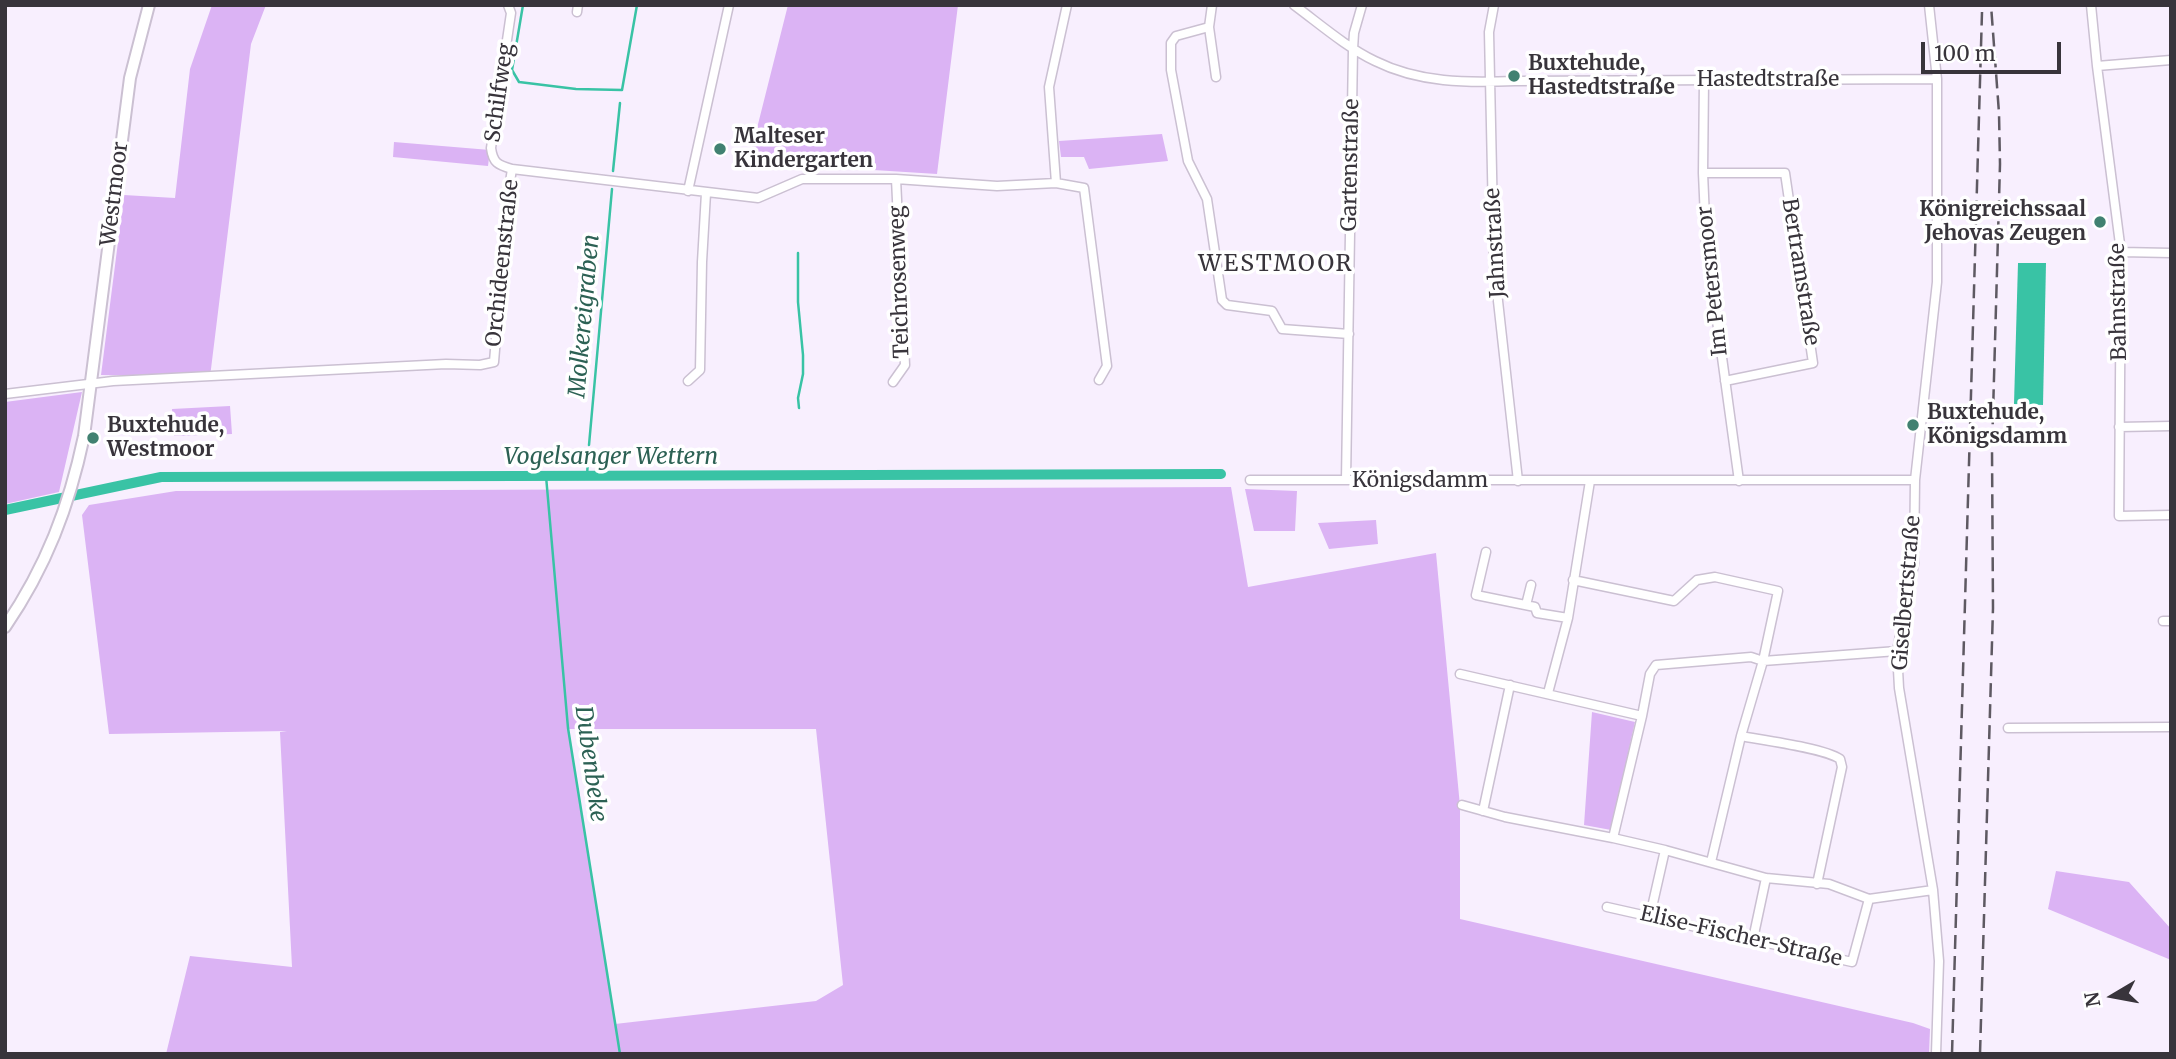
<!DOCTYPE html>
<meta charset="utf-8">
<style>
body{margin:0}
#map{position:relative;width:2176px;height:1059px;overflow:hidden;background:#f8effe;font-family:Merriweather,serif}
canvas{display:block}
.frame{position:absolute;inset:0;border:7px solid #38343b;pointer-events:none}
.north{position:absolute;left:2078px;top:961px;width:70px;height:70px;-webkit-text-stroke:5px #fff;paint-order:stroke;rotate:260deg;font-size:19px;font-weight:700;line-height:28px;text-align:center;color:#38343b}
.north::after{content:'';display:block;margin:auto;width:24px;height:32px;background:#38343b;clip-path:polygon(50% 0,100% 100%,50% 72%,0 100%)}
.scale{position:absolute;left:1921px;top:42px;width:140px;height:32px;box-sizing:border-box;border:4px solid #38343b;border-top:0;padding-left:9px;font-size:21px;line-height:24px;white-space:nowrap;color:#38343b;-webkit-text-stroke:5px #fff;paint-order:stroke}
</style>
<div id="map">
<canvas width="2176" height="1059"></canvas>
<div class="frame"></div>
<div class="north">N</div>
<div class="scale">100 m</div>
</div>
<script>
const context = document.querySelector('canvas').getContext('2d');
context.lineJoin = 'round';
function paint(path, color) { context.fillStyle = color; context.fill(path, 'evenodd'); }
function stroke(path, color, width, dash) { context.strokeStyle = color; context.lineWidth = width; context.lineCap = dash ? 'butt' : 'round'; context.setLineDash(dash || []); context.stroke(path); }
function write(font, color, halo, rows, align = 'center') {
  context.font = font + ' Merriweather,serif'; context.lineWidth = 7; context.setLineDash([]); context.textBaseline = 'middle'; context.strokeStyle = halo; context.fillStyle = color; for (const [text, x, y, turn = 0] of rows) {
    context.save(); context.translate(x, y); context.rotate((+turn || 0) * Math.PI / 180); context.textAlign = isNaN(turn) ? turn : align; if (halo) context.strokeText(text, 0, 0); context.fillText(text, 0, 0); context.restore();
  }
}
const green = new Path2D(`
 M212,5H266L251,44L210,377L101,375L124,195L175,198L190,69Z
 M788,5H958L937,174L858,169L750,156Z
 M1162,134L1168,161L1089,169L1084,157H1061L1059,141Z
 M394,142L490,150L488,166L393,157Z
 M82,392L59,492L5,504V402Z
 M230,406L232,434L174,436L172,409Z
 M1231,487L1248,587L1436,553L1460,806V919L1913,1023L1930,1029L1929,1054H166L190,956L292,967L280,732L287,731L109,734L82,515L89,505L176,491ZM568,729H816L843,985L816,1001L615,1024Z
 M1245,489L1297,491L1295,531H1254Z
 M1376,520L1378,544L1329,549L1318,523Z
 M1592,712L1635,722L1611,830L1584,825Z
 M2056,871L2129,882L2171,929V960L2048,909Z`);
const water = new Path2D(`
 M2018,263H2046L2043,405L2014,404Z`);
const stream = new Path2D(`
 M523,5L512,70L519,82L576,89L622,90L637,5
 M613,171L620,103
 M798,253V302L803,355V374L798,398L799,408
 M589,445L612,189
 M546,476L568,728L620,1054
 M587,476L588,459`);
const canal = new Path2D(`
 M5,510L161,477L1221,474`);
const street = new Path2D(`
 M508,5L511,13L491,148C493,163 498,165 512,169
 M1212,5L1209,27L1216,77
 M1294,5C1321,25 1346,47 1375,61C1419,83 1467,83 1515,81L1937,79
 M1494,5L1489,32L1494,265L1518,481
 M1929,5L1937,79V282L1915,480L1914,564L1897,651L1899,688L1933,890L1939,961L1936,1054
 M2091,5L2097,66L2121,252L2119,516L2171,515
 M577,12L578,5
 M1209,27L1176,36L1171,43V70L1188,161L1207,199L1222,300L1227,305L1272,311L1282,329L1349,334
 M2097,66L2171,60
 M1704,80L1703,173L1706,241L1739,481
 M1703,173H1785L1813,363L1725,381
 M1056,183L1084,188L1107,366L1099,380
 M688,191L729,5
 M2121,252L2171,253
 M688,381L700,370L702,262L706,193
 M893,382L905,365L896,179
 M5,394L113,381L446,364L480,365L494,362L507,201L512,169L758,198L802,179H896L997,186L1056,183L1049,87L1067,5
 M2119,427L2171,426
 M1250,480H1915
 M1346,480L1353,49L1354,33L1362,5
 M1486,552L1476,595L1535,607L1537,613L1568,618
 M1573,580L1674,601L1697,580L1715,577L1778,591L1763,661L1741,736L1711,862
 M1526,605L1531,585
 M2163,621H2171
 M1897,651L1763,661L1751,657L1656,665L1650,674L1642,716L1613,838L1665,850L1766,878L1829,884L1869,899L1933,890
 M1460,674L1642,716
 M1548,693L1568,618L1590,481
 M2008,728L2171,727
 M1741,736C1762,740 1824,748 1840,759L1842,767L1817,884
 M1462,805L1505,817L1613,838
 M1483,811L1510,685
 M1607,907L1852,962L1869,899
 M1650,916L1665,850
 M1753,939L1766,878`);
const secondary = new Path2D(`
 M5,627C46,567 69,507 84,436L130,78L149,5`);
const rail = new Path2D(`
 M1952,1054L1982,12
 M1980,1054L1993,608L1992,449L2000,164L1999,113L1991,5`);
const markers = [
 [1514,76,7,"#418171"],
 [720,149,7,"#418171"],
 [2100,222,7,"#418171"],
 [1913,425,7,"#418171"],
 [93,438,7,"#418171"]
];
const poiNames = [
 ["Buxtehude,",1528,64],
 ["Hastedtstraße",1528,88],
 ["Malteser",734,137],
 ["Kindergarten",734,161],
 ["Königreichssaal",2086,210,"right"],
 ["Jehovas Zeugen",2086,234,"right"],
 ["Buxtehude,",1927,413],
 ["Königsdamm",1927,437],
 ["Buxtehude,",107,426],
 ["Westmoor",107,450]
];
const streetNames = [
 ["Hastedtstraße",1768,80],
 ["Schilfweg",500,93,-82],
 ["Gartenstraße",1351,165,-89],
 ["Westmoor",115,194,-83],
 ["Jahnstraße",1496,243,-93],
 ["Orchideenstraße",503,263,-84],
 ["Bertramstraße",1800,272,81],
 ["Im Petersmoor",1713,281,-96],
 ["Teichrosenweg",900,282,-92],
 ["Bahnstraße",2119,302,-91],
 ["Königsdamm",1420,481],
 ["Giselbertstraße",1907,593,-85],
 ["Elise-Fischer-Straße",1741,937,13]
];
const neighbourhoodNames = [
 ["WESTMOOR",1276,264]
];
const waterNames = [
 ["Molkereigraben",585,316,-85],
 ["Vogelsanger Wettern",611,457],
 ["Dubenbeke",590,764,82]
];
paint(green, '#dbb3f4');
paint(water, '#39c3a5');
stroke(stream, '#39c3a5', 2.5);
stroke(canal, '#39c3a5', 10);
stroke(street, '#cbc0d2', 11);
stroke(secondary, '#cbc0d2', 14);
stroke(street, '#fff', 8);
stroke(secondary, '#fff', 10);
stroke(rail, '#5e5962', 2.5, [14, 7]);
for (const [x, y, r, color] of markers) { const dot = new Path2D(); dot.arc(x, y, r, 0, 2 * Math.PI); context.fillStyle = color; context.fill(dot); stroke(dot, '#fff', 2.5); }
write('bold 21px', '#38343b', '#fff', poiNames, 'left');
write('21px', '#38343b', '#fff', streetNames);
context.letterSpacing = '2px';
write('23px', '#38343b', '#fff', neighbourhoodNames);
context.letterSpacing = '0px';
write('italic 23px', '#2c6154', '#fff', waterNames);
</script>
